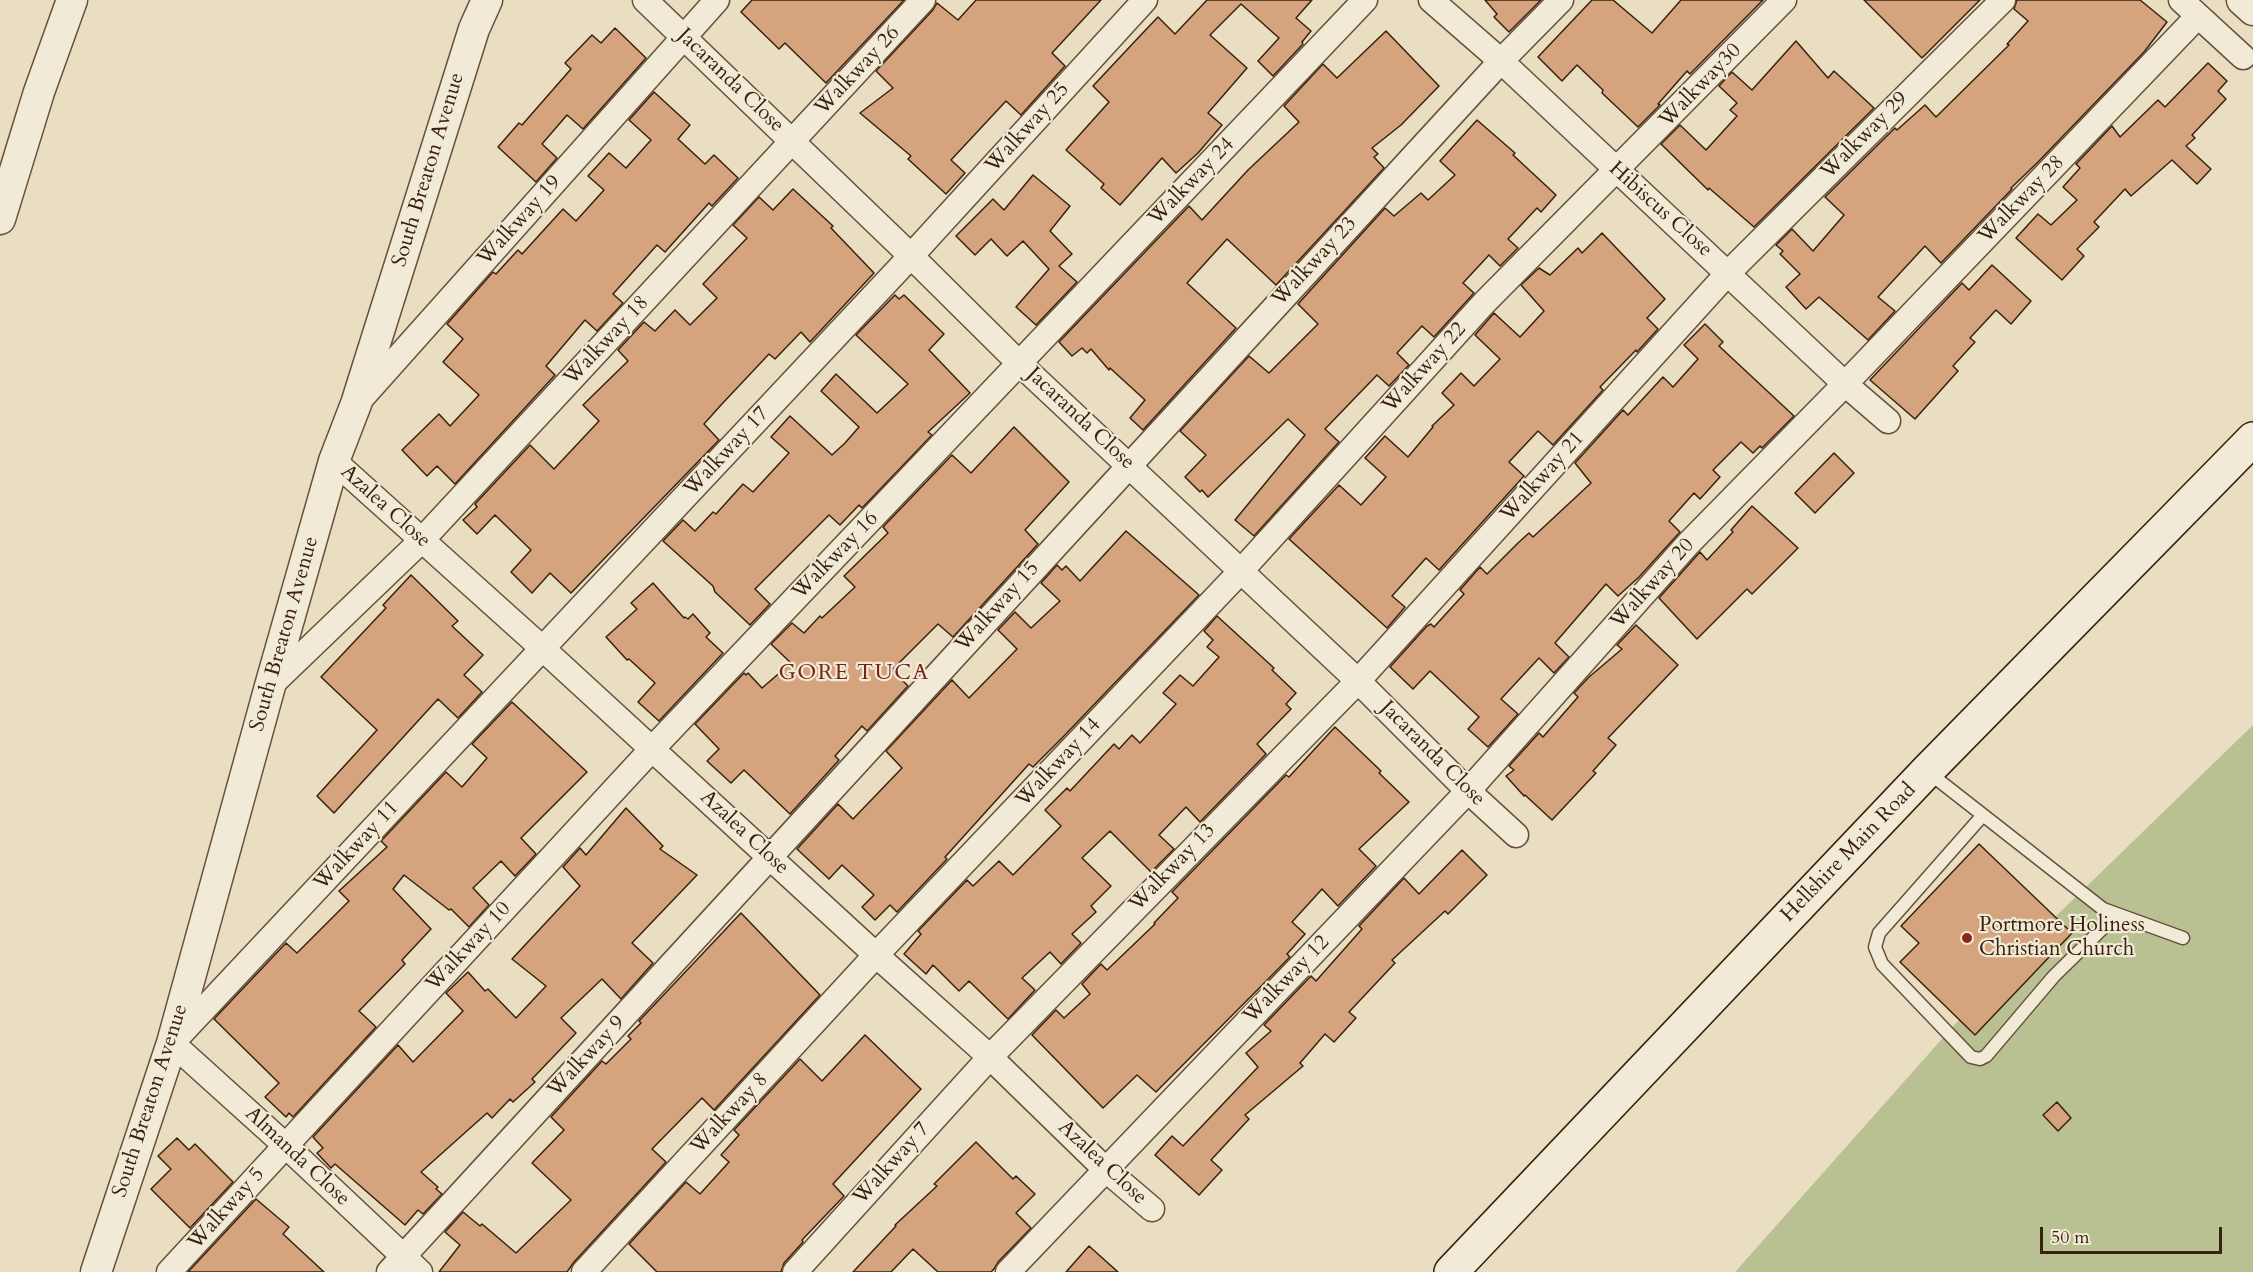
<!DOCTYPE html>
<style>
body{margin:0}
#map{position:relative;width:2253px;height:1272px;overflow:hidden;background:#e9dec2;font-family:Cardo,serif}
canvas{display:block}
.scale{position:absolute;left:2040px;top:1227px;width:182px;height:27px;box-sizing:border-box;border:3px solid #39210c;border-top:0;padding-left:8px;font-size:18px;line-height:21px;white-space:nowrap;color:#39210c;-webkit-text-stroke:4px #f1ead7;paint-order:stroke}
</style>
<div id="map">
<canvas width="2253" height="1272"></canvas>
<div class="scale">50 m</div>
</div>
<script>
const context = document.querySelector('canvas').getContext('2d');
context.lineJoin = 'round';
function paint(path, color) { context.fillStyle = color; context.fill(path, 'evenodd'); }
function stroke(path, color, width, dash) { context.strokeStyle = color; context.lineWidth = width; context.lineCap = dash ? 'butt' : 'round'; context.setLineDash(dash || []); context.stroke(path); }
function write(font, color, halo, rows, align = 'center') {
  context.font = font + ' Cardo,serif'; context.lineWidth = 4.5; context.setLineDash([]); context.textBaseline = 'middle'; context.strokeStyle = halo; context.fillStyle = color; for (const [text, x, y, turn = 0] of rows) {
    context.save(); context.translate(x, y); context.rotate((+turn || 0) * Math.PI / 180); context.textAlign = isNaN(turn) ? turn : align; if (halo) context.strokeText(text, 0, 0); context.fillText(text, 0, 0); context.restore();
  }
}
const green = new Path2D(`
 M2253,725V1272H1735L2020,951Z`);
const building = new Path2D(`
 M752,0H904L826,83L785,43L779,49L741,12Z
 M976,0H1101L1052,53L1065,66L1021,115L1006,101L951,160L965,173L946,194L908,159L911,156L860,113L893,88L876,71L933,10L937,3L958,20Z
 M1207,0H1312L1296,18L1311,31L1302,42L1303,44L1273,76L1258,61L1279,38L1241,4L1210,35L1247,68L1208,113L1222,125L1198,153L1176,173L1162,158L1120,205L1101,188L1104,184L1066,150L1109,102L1093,86L1138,38L1158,17L1175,34Z
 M1485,0H1541L1509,32L1494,17L1497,14Z
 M1592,0H1613L1652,33L1681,0H1763L1690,74L1687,71L1658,104L1660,105L1638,127L1602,93L1603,90L1577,65L1562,81L1538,57Z
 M1864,0H1980L1922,58Z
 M2017,0H2140L2167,22L2144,52L2038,162L2011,188L2012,189L1941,263L1925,246L1878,297L1895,311L1868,340L1819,297L1806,309L1786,287L1800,274L1780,254L1783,251L1776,245L1792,229L1813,251L1844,215L1825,197L1895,128L1897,130L1925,105L1936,117L2009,45L2007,44L2028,21L2014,9Z
 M615,28L646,58L583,129L567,115L542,144L557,158L536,182L498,147L519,123L522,125L571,69L565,63L592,35L601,43Z
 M1386,31L1439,86L1401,125L1372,148L1378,154L1374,157L1384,168L1276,285L1227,239L1187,283L1236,328L1143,430L1130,418L1145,400L1110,368L1109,370L1091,349L1087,353L1082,348L1072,356L1059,342L1189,206L1202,220L1248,170L1299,122L1284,106L1323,64L1337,78Z
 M1796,41L1828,78L1834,71L1874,108L1754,227L1709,188L1708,190L1661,144L1680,125L1706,150L1737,116L1730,110L1737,103L1719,86L1732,72L1752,90Z
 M2208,63L2227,81L2218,91L2226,99L2192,135L2195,138L2186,146L2211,169L2197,184L2172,160L2131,196L2125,189L2094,222L2099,227L2077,249L2084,256L2062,280L2016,238L2038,214L2051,225L2077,200L2063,187L2080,168L2076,164L2112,126L2120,137L2158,100L2165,107Z
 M654,92L690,125L678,139L705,164L714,155L738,178L712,206L709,203L665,252L657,245L613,294L623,303L597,331L585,320L546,366L555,375L455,484L437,466L427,476L402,450L439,414L450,426L479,395L443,362L463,339L447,324L493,272L496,274L518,250L522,254L563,209L576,221L604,190L588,176L609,153L626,168L651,140L629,120Z
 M1477,120L1515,153L1513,155L1556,195L1541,212L1537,208L1508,239L1518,248L1500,266L1489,255L1463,283L1474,293L1434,337L1422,326L1397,353L1409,365L1389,386L1377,375L1325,429L1339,442L1254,536L1235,520L1305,435L1288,419L1208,497L1202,490L1200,492L1185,477L1206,455L1180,431L1249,356L1269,373L1318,324L1298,304L1385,208L1394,216L1421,193L1428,200L1455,175L1440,161Z
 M1033,175L1070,206L1050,231L1072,254L1059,266L1077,282L1036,325L1016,307L1049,269L1023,241L1007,256L991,239L975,255L956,236L993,199L1004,210Z
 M793,189L833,226L831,228L874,273L810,342L801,332L775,359L769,354L721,405L704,424L719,440L571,593L550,573L532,593L511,572L531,550L495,515L477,534L463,520L477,507L475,504L530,445L554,469L599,421L583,405L628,361L618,350L644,322L655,331L675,310L690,325L717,298L703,284L747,238L733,225L759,197L773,210Z
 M1602,233L1665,299L1647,318L1658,329L1637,352L1636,350L1600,387L1603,390L1553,445L1538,431L1509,462L1524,476L1439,570L1426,558L1392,596L1405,607L1387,628L1289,539L1339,485L1361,505L1386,477L1365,458L1385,436L1408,457L1433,427L1432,426L1454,405L1442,393L1461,373L1474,386L1500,359L1475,335L1494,313L1520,337L1544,311L1521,285L1539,268L1550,275L1578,248L1582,253Z
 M1992,265L2031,301L2011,324L1996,310L1970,338L1975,342L1953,366L1958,371L1915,419L1870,380L1962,283L1969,290Z
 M895,295L899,299L904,295L944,334L929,350L970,393L928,432L932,435L862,508L859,505L840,525L829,515L755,589L770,604L750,625L715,592L713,586L663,541L683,520L695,531L713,512L716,514L743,484L753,492L789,453L771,437L790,416L832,455L845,443L859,427L821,391L836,374L877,413L908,384L856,335Z
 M1705,324L1723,342L1719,346L1794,416L1762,448L1760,446L1753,453L1741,442L1713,470L1720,477L1700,499L1694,493L1669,521L1680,532L1639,577L1618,596L1606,584L1555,643L1569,657L1554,673L1539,658L1501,699L1518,714L1488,747L1468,729L1479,717L1430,671L1413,689L1390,667L1427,626L1431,624L1434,627L1464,594L1460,590L1480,567L1487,574L1518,543L1529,533L1533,537L1591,483L1575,463L1623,410L1628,415L1663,377L1673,387L1698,359L1684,345Z
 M1014,427L1069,482L1025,530L1038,544L953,637L938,624L892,670L908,686L867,731L862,726L835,756L839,760L790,814L744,770L731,783L707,761L719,749L695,724L744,673L746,675L748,673L762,688L791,663L771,644L792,623L804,633L820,616L822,618L855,587L844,576L888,533L883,527L952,455L971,473Z
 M1834,453L1854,473L1815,513L1795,493Z
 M1752,506L1798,548L1752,594L1747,589L1697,639L1659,598L1700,552L1707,560L1733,532L1731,530Z
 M1126,531L1199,595L1062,738L1033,767L1029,764L945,857L947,859L897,912L890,905L875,920L862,907L874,895L842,865L829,879L797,849L838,804L853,819L902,768L886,751L952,680L969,698L1017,649L998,630L1015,612L1031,628L1060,601L1041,583L1057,565L1062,570L1066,566L1080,581Z
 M411,575L458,621L452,626L483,655L464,675L482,692L458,718L438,699L334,813L317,796L377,730L321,677L386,608L383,605Z
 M653,583L684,618L685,617L688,619L693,614L710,633L706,637L723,653L659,721L638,702L655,683L629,659L627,660L606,637L637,609L631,603Z
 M1217,616L1274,668L1272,670L1296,693L1286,704L1291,709L1257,744L1266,754L1200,822L1186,807L1159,835L1174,849L1151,872L1110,831L1082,858L1111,886L1091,906L1096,912L1072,934L1081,943L1061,964L1050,952L1022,978L1035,990L1008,1019L969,981L959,991L933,965L926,974L904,954L921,934L918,931L967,880L973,886L999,861L1013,875L1061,826L1045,810L1067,788L1070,791L1114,744L1119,749L1132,735L1140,743L1176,704L1163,693L1180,675L1193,686L1219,657L1207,647L1213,640L1204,631Z
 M1636,625L1678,665L1608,738L1616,745L1593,771L1596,773L1552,820L1525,795L1524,796L1506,776L1514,770L1509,766L1539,733L1543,737L1578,697L1574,693L1589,677L1622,649L1617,645Z
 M512,702L587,772L521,838L536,854L515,876L501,861L473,888L489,905L469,927L451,909L449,910L404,875L393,889L431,929L402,960L405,964L359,1011L376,1027L293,1117L289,1113L286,1117L265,1097L279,1083L214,1019L286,943L297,953L349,901L339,891L387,847L381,841L446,772L462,787L487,758L472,744Z
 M1335,727L1381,771L1379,773L1409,802L1359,849L1376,866L1338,906L1322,889L1292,922L1305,934L1287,954L1290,957L1156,1092L1137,1075L1103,1108L1032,1035L1056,1010L1064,1018L1090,994L1082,984L1101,964L1107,970L1155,924L1154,923L1178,898L1172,892L1286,775L1289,777Z
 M626,808L663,846L660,849L697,875L632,943L653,963L621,999L602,979L561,1018L576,1033L532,1079L535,1082L513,1102L510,1099L492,1118L487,1113L421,1172L438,1187L436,1189L442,1194L423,1214L418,1210L405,1225L335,1164L331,1168L317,1153L323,1148L313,1137L398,1045L413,1062L463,1011L446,993L468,972L485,991L488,989L516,1018L546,986L512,959L580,886L563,867L580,848L586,855Z
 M1979,844L2072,933L1975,1035L1900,962L1919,943L1901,926Z
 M1462,850L1487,875L1448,914L1445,911L1392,960L1395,963L1349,1012L1356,1018L1334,1042L1325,1034L1300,1063L1303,1066L1245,1115L1249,1119L1211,1160L1222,1170L1199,1195L1155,1155L1172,1136L1183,1146L1258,1067L1246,1053L1271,1031L1264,1025L1311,976L1316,981L1362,929L1359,926L1404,878L1419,894Z
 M741,913L820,995L714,1110L702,1098L652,1149L666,1162L574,1262L567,1272H439L460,1245L445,1232L463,1212L480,1226L482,1224L516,1253L571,1200L532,1163L564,1130L551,1117L602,1061L606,1064L631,1039L628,1036L641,1023L639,1021Z
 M865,1035L921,1089L833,1184L844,1196L802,1240L803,1242L784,1263L781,1272H657L629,1244L686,1182L700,1194L729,1162L721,1155L739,1135L734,1130L800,1059L822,1081Z
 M2057,1102L2071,1118L2058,1131L2043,1115Z
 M177,1138L189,1150L195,1144L233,1182L190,1228L151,1189L171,1169L158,1156Z
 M976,1142L1013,1179L1016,1176L1035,1194L1016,1213L1031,1228L998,1262L994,1269L991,1272H938L913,1249L891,1272H853L896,1226L895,1225L937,1186L934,1184Z
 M256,1199L289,1227L283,1234L324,1272H188Z
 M1089,1246L1118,1272H1066Z`);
const service = new Path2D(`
 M1928,772L2103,909L2106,918L2105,926L2054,976L1986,1056L1980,1059L1971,1057L1882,964L1875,947L1879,933L1983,815
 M2103,909L2183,938`);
const minor = new Path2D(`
 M645,0L911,256L1019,363L1358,681L1468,791L1516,835
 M1431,0L1501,61L1845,384L1888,421
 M2181,0L2243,57
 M359,401L717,0
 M334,461L542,648L876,955L990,1057L1105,1169L1152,1209
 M270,686L422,540L923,0
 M169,1272L652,749L1365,0
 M389,1272L1501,61L1561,0
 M420,1272L285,1145L172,1043L911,256L1145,0
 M584,1272L876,955L1241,571L1484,303L1784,0
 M795,1272L990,1057L1358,681L1728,273L2003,0
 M1008,1272L1468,791L1688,544L1845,384L2198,16`);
const tertiary = new Path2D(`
 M2242,0L2253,10
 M0,219L39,92L72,0
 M96,1272L172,1043L270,686L334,461L356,404L474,29L487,0`);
const secondary = new Path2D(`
 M1451,1272L1927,771L2253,439`);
const markers = [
 [1967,938,6,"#8f2418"]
];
const streetNames = [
 ["Walkway 26",858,71,-47],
 ["Jacaranda Close",730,81,44],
 ["Walkway30",1701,86,-46],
 ["Walkway 25",1028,128,-48],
 ["Walkway 29",1865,136,-45],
 ["South Breaton Avenue",429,170,-73],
 ["Walkway 24",1192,182,-46],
 ["Walkway 28",2022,200,-46],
 ["Hibiscus Close",1660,210,42],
 ["Walkway 19",520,221,-48],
 ["Walkway 23",1315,262,-47],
 ["Walkway 18",607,341,-47],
 ["Walkway 22",1425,368,-48],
 ["Jacaranda Close",1080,419,43],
 ["Walkway 17",727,452,-47],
 ["Walkway 21",1543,477,-48],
 ["Azalea Close",385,507,42],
 ["Walkway 16",836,556,-46],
 ["Walkway 20",1653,584,-48],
 ["Walkway 15",998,607,-48],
 ["South Breaton Avenue",285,634,-74],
 ["Jacaranda Close",1432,754,45],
 ["Walkway 14",1059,763,-47],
 ["Azalea Close",744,833,43],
 ["Walkway 11",357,846,-47],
 ["Hellshire Main Road",1849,853,-46],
 ["Walkway 13",1173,868,-46],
 ["Walkway 10",469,947,-47],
 ["Walkway 12",1287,980,-46],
 ["Walkway 9",587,1057,-47],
 ["South Breaton Avenue",151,1101,-72],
 ["Walkway 8",730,1114,-47],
 ["Almanda Close",297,1157,43],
 ["Azalea Close",1102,1163,43],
 ["Walkway 7",892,1164,-48],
 ["Walkway 5",227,1209,-48]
];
const poiNames = [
 ["Portmore Holiness",1979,926],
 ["Christian Church",1979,950]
];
const neighbourhoodNames = [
 ["GORE TUCA",854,674]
];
paint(green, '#b9c091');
paint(building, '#d5a47e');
stroke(building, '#39210c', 1.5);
stroke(service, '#65503a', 15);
stroke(minor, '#65503a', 27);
stroke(tertiary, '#65503a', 33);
stroke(secondary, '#39210c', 36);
stroke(service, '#f1ead7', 12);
stroke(minor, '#f1ead7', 24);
stroke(tertiary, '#f1ead7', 30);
stroke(secondary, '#f1ead7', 33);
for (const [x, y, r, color] of markers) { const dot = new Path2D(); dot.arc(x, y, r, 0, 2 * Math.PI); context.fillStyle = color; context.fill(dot); stroke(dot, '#f1ead7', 2); }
write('21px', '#39210c', '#f1ead7', streetNames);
write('21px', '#39210c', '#f1ead7', poiNames, 'left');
context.letterSpacing = '1.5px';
write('22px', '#7a1f14', '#f1ead7', neighbourhoodNames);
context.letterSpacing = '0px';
</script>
